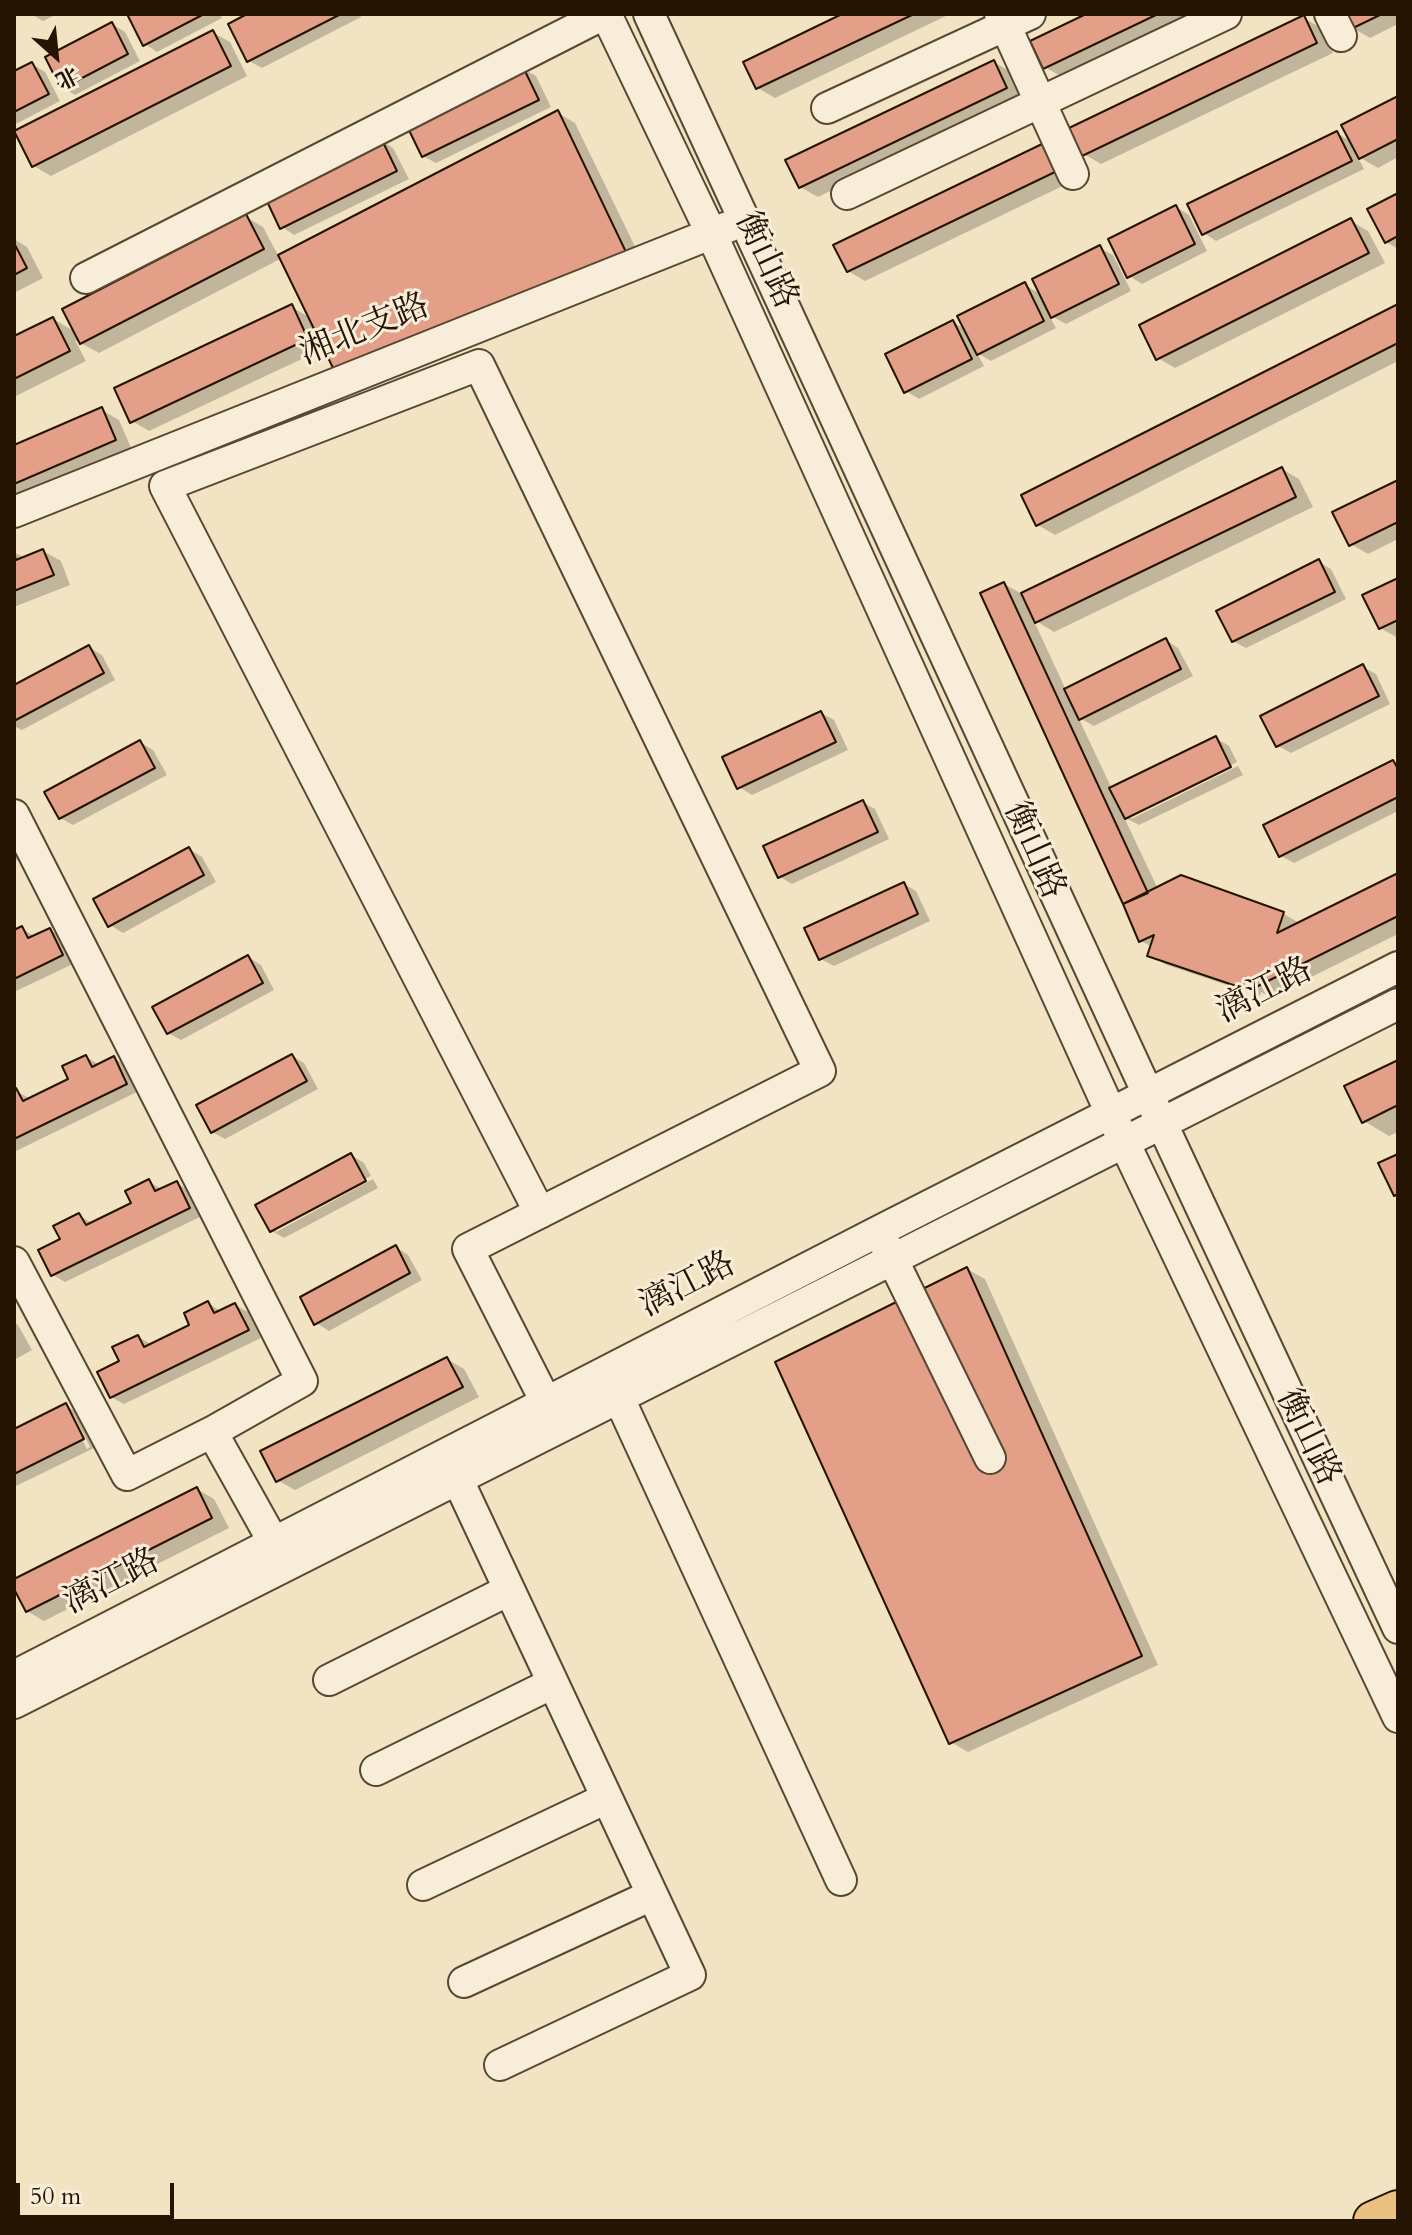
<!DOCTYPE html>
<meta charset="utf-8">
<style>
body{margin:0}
#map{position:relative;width:1412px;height:2235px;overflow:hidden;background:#f2e4c3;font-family:Cardo,"Noto Serif SC",serif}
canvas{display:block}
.frame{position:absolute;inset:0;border:16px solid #251402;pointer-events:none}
.north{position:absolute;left:16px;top:16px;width:80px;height:80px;-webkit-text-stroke:6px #f7edd8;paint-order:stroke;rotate:153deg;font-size:22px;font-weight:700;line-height:32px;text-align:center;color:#251402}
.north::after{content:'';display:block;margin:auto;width:28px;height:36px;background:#251402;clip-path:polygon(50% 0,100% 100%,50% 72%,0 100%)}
.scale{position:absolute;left:16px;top:2183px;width:158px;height:36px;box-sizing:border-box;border:4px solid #251402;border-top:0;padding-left:10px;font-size:24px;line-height:28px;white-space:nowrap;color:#251402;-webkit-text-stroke:6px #f7edd8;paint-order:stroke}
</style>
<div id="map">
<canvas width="1412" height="2235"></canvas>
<div class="frame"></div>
<div class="north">北</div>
<div class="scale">50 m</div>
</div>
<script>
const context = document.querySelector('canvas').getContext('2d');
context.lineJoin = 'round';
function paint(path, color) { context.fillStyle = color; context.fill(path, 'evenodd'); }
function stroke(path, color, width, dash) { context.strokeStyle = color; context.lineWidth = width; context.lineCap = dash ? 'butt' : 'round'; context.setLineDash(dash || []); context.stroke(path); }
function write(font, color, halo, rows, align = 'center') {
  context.font = font + ' Cardo,"Noto Serif SC",serif'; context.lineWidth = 6; context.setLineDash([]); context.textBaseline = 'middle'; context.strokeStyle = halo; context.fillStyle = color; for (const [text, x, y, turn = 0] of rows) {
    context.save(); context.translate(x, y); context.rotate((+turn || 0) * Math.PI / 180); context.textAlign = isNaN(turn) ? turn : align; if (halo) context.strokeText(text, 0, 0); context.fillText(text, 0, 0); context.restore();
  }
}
const shadow = new Path2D(`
 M31,14H57L43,21Z
 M130,14H220L222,18L157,52L145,44Z
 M252,14H360L361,17L262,68L249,61Z
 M847,14H950L775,98L758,88Z
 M1091,14H1194L1062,77L1045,67Z
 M1346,14H1398V24L1370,38L1353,28Z
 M1304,18L1321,28L1333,53L1101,164L1084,154Z
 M112,24L125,32L140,61L75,95L63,88Z
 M212,32L230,42L247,76L51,176L34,166Z
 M994,62L1011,72L1023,98L818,197L800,187Z
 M32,64L45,72L60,101L14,125V74Z
 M523,69L536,76L551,107L436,163L423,156Z
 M1398,98V157L1378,168L1357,156L1364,169L1216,241L1204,233L1337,133L1352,142Z
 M558,113L575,123L642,261L325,348L149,431L132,421L291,307L311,318L282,258L99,353L75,340L86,361L14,397V338L53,319L76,332L246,217L263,227L279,257Z
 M380,140L393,148L409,179L294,235L282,227Z
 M1042,147L1059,157L1071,182L865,281L848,271Z
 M1398,195V249L1386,242Z
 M1176,207L1189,215L1207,251L1142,284L1129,276Z
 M1351,221L1368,231L1385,263L1175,368L1158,358Z
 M14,239L27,247L43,278L14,293Z
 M1100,248L1113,255L1131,291L1066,324L1048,314L1056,328L991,361L977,353L984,366L919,399L906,391L953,322L966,330L1025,285L1042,295Z
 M1398,306V361L1055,535L1038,525Z
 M102,410L119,420L132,450L14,500V447Z
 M1282,469L1299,479L1313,507L1054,632L1033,619L1066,690L1166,640L1178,648L1193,676L1094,726L1078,717L1112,789L1216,738L1229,746L1237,762L1131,814V819L1238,766L1243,775L1139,825L1124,817L1158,889L1181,877L1284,914L1301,924L1398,875V934L1271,997L1261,992L1260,996L1167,965L1149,955L1152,947L1141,941L1004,584L1022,594Z
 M1398,482V539L1368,554L1351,544Z
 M43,551L61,561L70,585L14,607V552L25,558Z
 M1319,562L1331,569L1346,599L1246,648L1233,641Z
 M1398,580V638L1380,628Z
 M89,647L102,655L115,680L22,730L14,726V688Z
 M1363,667L1376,674L1390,704L1291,753L1278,746Z
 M821,713L834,720L848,750L752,795L739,787Z
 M140,742L153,750L167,775L73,825L60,818Z
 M1393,762L1398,765V811L1294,863L1281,856Z
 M862,802L875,809L889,839L792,884L780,877Z
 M14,830L26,856L14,861Z
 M189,849L202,857L216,882L123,933L110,925Z
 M904,884L916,891L930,921L834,966L821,959Z
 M22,929L36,937L50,930L62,937L75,963L14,992V932Z
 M248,957L261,965L274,990L181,1040L168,1033Z
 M292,1056L304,1063L318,1089L225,1139L212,1132Z
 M86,1057L100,1065L114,1058L127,1066L139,1091L14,1152V1092L16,1091L29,1098L70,1080Z
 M1398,1062V1132L1389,1136L1364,1121Z
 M351,1155L364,1163L371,1176L276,1227V1232L373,1179L378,1188L284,1238L272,1231Z
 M149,1182L163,1190L176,1183L189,1190L202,1216L65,1282L53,1275L63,1240L79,1215L93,1224L133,1204Z
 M396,1247L408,1255L422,1280L329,1331L316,1323Z
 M967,1269L985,1279L1158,1665L968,1752L951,1742Z
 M208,1303L222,1312L235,1305L248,1312L261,1338L124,1404L111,1397L122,1362L138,1337L151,1344L192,1326Z
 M14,1322L18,1325L32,1350L14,1360Z
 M447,1359L464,1369L479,1397L295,1490L277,1480Z
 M66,1406L79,1413L96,1447L14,1487V1431ZM69,1414H73L90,1447L87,1449Z
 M197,1489L214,1499L229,1528L44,1621L27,1611L14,1582Z`);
const building = new Path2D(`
 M127,14H204L143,46Z
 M247,14H341L247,62L228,24Z
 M842,14H914L756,89L743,62Z
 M1086,14H1158L1043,69L1030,41Z
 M1344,14H1382L1351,29Z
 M1304,15L1317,43L1082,156L1069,128Z
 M112,22L128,54L61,89L45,57Z
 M213,30L231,66L32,167L14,131Z
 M994,60L1007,88L799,188L785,160Z
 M32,62L49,94L14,112V71Z
 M523,67L539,100L422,157L406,124Z
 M1398,96V139L1359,159L1341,125Z
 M558,110L626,252L335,372L278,255Z
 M1337,131L1352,161L1202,235L1187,204Z
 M381,138L397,171L280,229L264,195Z
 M1042,144L1055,172L847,272L833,245Z
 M1398,193V236L1385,243L1367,209Z
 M1176,205L1195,244L1127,278L1108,239Z
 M246,214L264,249L80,344L62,309Z
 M1351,218L1369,253L1156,360L1139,325Z
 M14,243L27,268L14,275Z
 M1100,245L1119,284L1051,318L1032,279Z
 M1025,282L1044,321L977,355L957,316Z
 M292,304L308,339L130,423L114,388Z
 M1398,304V343L1036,526L1021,495Z
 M53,317L70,351L14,379V336Z
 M953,320L972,359L904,393L885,354Z
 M102,407L116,440L14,484V445Z
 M1282,467L1296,497L1035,623L1021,593Z
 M1398,480V522L1349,546L1332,512Z
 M43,549L54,575L14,591V553L16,560Z
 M1319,559L1335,592L1232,642L1216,611Z
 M1398,578V620L1379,629L1362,595Z
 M1004,582L1148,893L1123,904L980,593Z
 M1166,638L1181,669L1079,720L1064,689Z
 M89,645L104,673L14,721V685Z
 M1363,664L1379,696L1276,747L1260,716Z
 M821,711L836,742L737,789L722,757Z
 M1216,736L1231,767L1125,819L1109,788Z
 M140,740L155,768L59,819L44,792Z
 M1393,760L1398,769V797L1279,857L1263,825Z
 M863,800L878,832L778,878L763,846Z
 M189,847L204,875L108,927L93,899Z
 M1398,873V916L1252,989L1246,977L1242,988L1147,956L1154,935L1139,942L1123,904L1181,875L1284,912L1277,933Z
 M904,882L918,914L819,960L804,928Z
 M22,926L28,938L50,928L63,955L14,979V930Z
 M248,955L263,983L167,1034L152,1007Z
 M292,1054L307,1081L211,1133L196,1105Z
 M86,1055L92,1067L114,1056L127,1084L14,1139V1090L16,1088L23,1101L68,1079L62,1066Z
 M1398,1060V1105L1362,1123L1344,1086Z
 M351,1153L366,1181L270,1232L255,1205Z
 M1398,1154V1194L1394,1196L1378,1163Z
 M149,1179L155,1191L177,1181L190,1208L51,1276L38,1250L60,1239L53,1226L79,1213L86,1225L131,1203L125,1191Z
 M396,1245L410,1273L314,1325L300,1297Z
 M967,1267L1142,1656L949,1744L775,1362Z
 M208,1301L214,1313L235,1303L249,1330L110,1398L97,1372L119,1361L112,1347L138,1335L144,1347L189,1325L184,1313Z
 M447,1357L463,1387L276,1482L260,1451Z
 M66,1403L84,1439L14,1474V1429Z
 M197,1487L212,1518L26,1612L14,1589V1579Z`);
const minor = new Path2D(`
 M606,14L712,235L1124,1142L1398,1717
 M649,14L1148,1094L1398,1628
 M1000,14L1073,174
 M1330,14L1341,36
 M827,108L1030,14
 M847,194L1226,14
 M86,278L604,14
 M14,512L728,227
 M14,815L302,1381L212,1432L127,1475L14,1262
 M540,1213L165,486L479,365L820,1071L468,1249L546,1402
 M883,1240L990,1458
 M618,1396L841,1880
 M212,1432L283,1559
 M457,1478L690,1975L500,2065
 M14,1676L879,1231L1398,967
 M329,1680L509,1590
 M14,1703L1398,1004
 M376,1770L553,1683
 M423,1885L607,1798
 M464,1982L652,1895`);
const major = new Path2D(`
 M1373,2221L1398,2210`);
const streetNames = [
 ["衡山路",765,261,65],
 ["湘北支路",365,331,-22],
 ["衡山路",1033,851,66],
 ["漓江路",1265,992,-27],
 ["漓江路",688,1286,-27],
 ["衡山路",1307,1438,64],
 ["漓江路",112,1583,-27]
];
paint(shadow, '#0003');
paint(building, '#e39f87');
stroke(building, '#251402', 2);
stroke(minor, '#584832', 34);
stroke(major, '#251402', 42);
stroke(minor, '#f7edd8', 30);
stroke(major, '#e9c282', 38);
write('34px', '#251402', '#f7edd8', streetNames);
</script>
